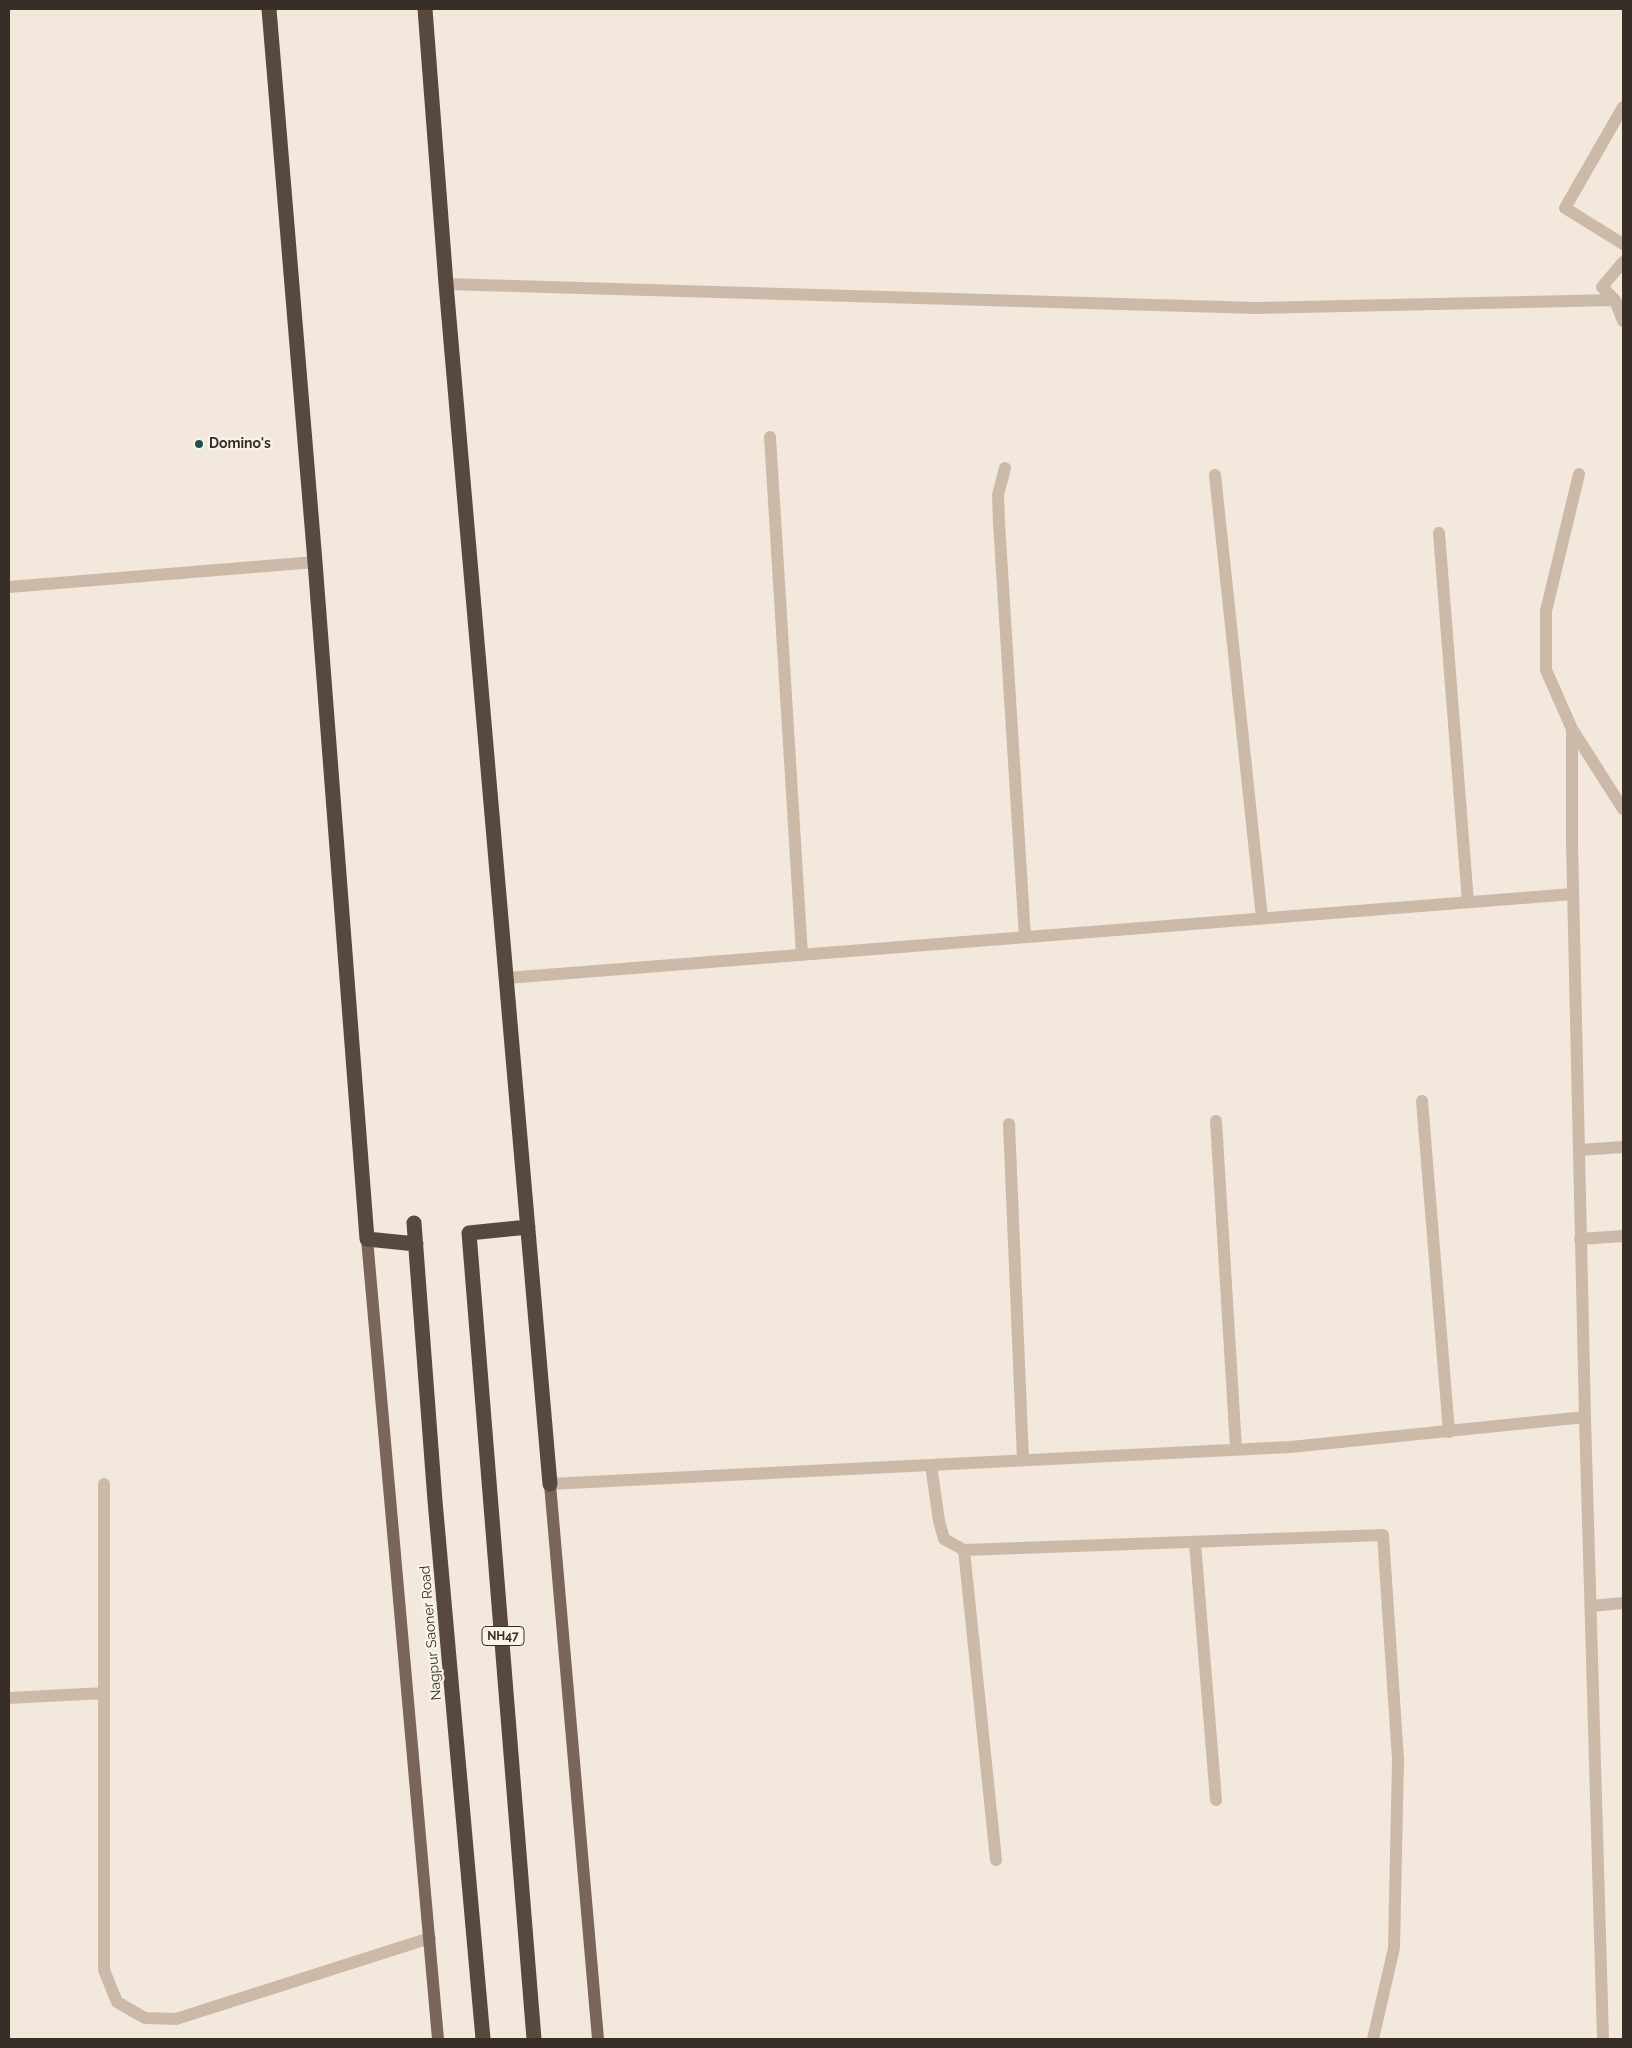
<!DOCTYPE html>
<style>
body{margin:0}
#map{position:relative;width:1632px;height:2048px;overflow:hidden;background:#f2e9dc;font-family:Raleway,sans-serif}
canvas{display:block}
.frame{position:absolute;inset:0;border:10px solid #372e28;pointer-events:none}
</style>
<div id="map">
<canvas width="1632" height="2048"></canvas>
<div class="frame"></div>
</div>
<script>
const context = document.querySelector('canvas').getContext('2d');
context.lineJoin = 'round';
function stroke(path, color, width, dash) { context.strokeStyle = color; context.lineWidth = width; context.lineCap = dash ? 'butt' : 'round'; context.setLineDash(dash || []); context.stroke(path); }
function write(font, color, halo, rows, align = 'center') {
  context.font = font + ' Raleway,sans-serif'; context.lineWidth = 4.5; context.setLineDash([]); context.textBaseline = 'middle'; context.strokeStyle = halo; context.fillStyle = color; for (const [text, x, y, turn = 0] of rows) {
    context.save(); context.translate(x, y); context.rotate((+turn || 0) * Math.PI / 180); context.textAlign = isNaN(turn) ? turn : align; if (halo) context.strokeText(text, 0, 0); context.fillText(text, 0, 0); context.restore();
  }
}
const minor = new Path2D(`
 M1623,107L1565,208L1623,244
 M446,284L1256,308L1615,300L1623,321
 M1615,300L1602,287L1623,262
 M770,437L802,955
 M1005,468L998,495L999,523L1025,937
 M1579,474L1546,611V670L1572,729V843L1585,1417L1603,2039
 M1215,475L1262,918
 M1439,533L1468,902
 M9,587L315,562
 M1572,729L1623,809
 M507,978L1573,894
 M1422,1101L1449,1432
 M1216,1121L1236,1448
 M1009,1124L1023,1460
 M1579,1150L1623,1147
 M1580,1239L1623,1236
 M931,1465L939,1521L944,1539L964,1550
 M104,1484V1970L117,2002L145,2018L176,2019L430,1938
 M550,1484L1291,1447L1585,1417
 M1195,1543L1216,1800
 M1591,1606L1623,1603
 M9,1698L104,1693
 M996,1860L964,1550L1383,1535L1398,1759L1394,1948L1373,2039`);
const major = new Path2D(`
 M367,1239L438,2039
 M550,1484L598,2039`);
const highway = new Path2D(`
 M269,9L315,562L367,1239L416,1244
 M425,9L446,284L550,1484
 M414,1223L435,1501L483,2039
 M528,1227L469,1233L534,2039`);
const markers = [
 [199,444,5,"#1d5159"]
];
const shields = [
 [503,1636,42]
];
const shieldNames = [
 ["NH47",503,1636]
];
const poiNames = [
 ["Domino's",209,444]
];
const streetNames = [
 ["Nagpur Saoner Road",431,1633,-95]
];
stroke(minor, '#cbbaa8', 12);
stroke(major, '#796659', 12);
stroke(highway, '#58493f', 15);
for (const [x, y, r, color] of markers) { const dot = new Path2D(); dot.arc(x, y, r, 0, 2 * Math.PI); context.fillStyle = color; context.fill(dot); stroke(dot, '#faf3e9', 2); }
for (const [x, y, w] of shields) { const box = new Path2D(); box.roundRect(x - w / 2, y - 9.5, w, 19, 4); context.fillStyle = '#faf3e9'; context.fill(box); stroke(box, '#372e28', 1); }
write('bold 12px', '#372e28', null, shieldNames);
write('bold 14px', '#372e28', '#faf3e9', poiNames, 'left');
write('14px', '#372e28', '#faf3e9', streetNames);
</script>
